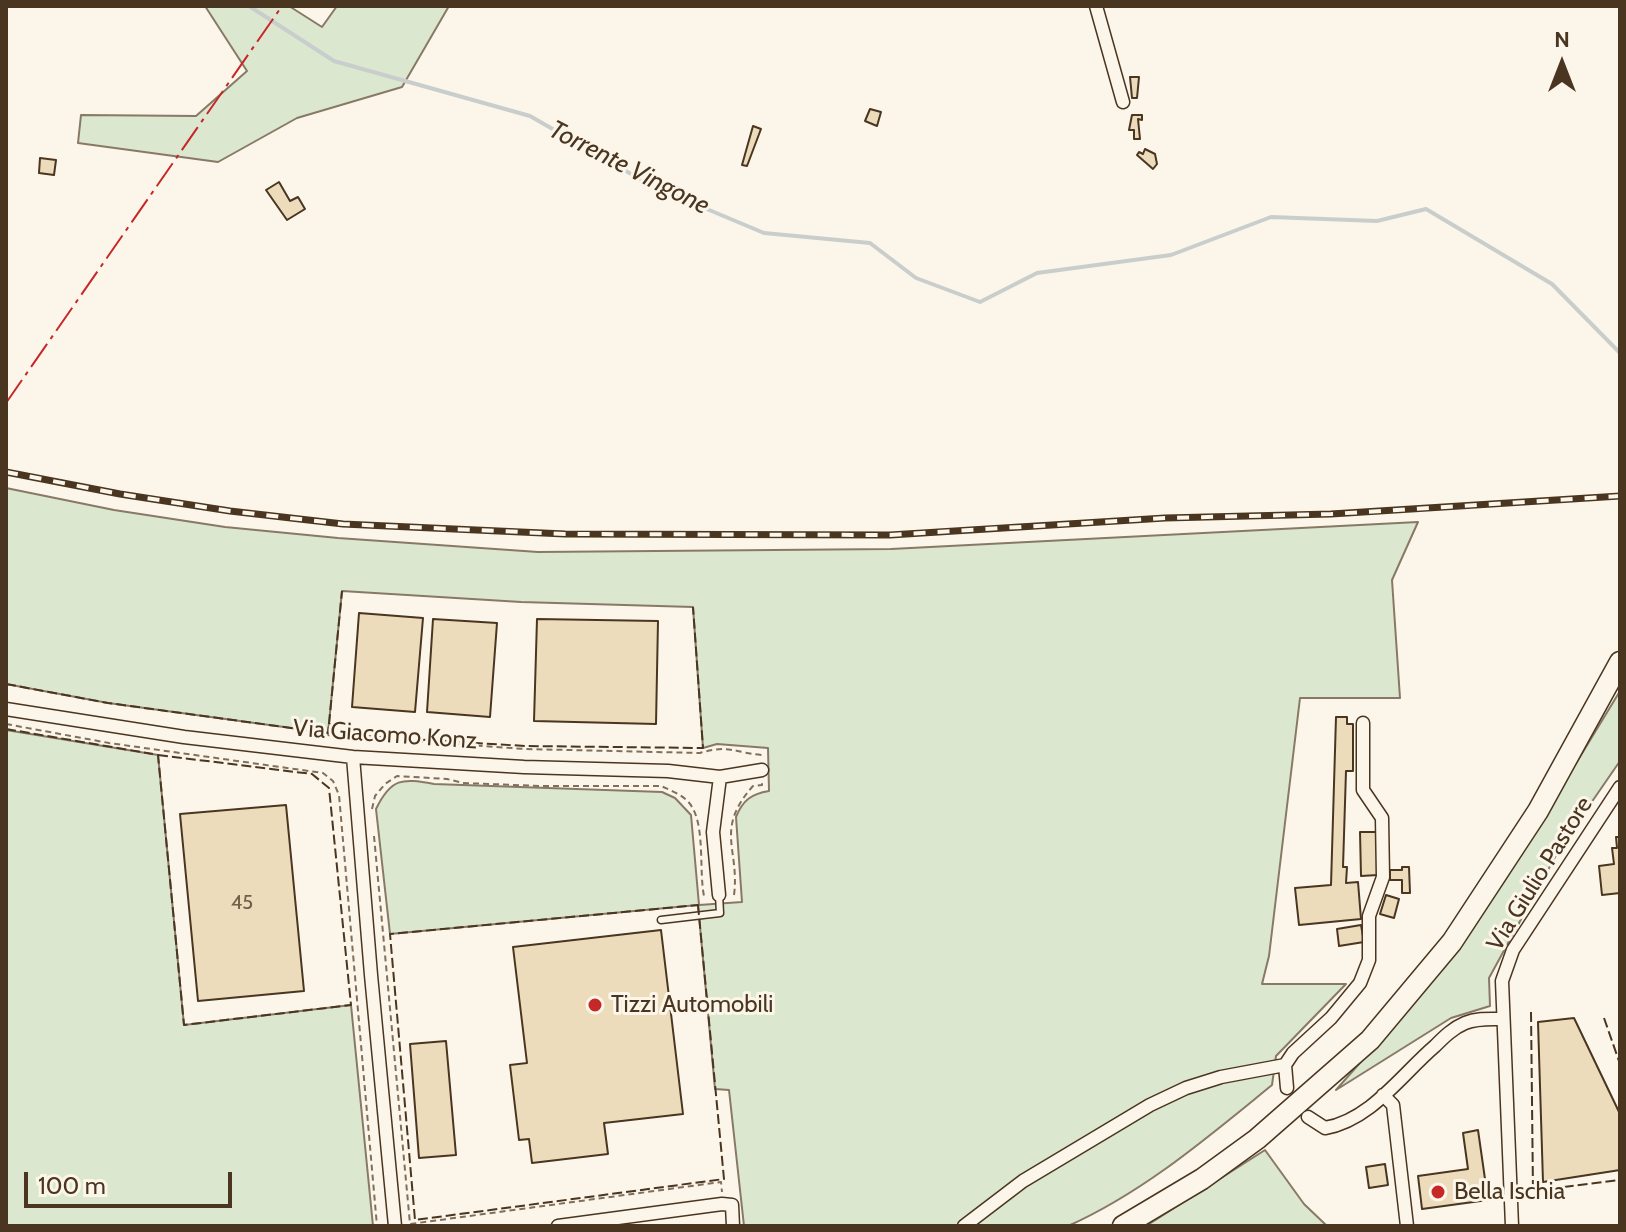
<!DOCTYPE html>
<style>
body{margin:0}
#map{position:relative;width:1626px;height:1232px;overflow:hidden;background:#fbf6e9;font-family:Cabin,sans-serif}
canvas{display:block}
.frame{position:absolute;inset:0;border:8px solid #4a3520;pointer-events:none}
.north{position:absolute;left:1522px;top:24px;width:80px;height:80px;-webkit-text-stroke:6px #fbf6e9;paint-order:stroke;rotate:0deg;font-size:22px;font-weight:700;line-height:32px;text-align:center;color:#4a3520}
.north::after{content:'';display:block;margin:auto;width:28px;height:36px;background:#4a3520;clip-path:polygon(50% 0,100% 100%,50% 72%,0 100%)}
.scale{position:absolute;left:24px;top:1172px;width:208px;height:36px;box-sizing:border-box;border:4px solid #4a3520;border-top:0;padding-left:10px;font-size:24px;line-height:28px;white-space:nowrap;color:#4a3520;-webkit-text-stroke:6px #fbf6e9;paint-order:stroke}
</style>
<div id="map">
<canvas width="1626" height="1232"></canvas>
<div class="frame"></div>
<div class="north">N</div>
<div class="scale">100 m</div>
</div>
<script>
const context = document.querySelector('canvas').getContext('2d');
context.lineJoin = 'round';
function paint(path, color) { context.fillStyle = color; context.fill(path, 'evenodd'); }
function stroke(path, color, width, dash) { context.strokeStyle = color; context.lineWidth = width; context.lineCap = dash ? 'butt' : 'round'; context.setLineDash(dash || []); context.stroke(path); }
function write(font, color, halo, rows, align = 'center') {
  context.font = font + ' Cabin,sans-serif'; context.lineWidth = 6; context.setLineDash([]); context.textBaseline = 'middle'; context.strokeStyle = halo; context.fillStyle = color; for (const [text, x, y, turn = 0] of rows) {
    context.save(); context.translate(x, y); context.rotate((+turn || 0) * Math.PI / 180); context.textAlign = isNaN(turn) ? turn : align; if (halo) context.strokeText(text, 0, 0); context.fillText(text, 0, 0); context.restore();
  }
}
const green = new Path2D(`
 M205,6H289L322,27L337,6H449L402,87L297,118L218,162L78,143L81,115L196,116L247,71Z
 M6,488L114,510L225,527L338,538L538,552L891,549L1418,522L1392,580L1400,698H1300L1269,956L1262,984H1346L1276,1056L1272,1085C1208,1137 1144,1192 1068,1226H744L729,1090L715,1089L698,905L390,934L376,809C391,778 402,778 434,784L662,792L675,798L691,815L699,905L742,902L736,817C743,800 751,794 769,791L768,748L717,744L703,748L693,607L521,602L342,591L328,733L108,703L6,684Z
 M1620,691V761L1560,848L1489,978L1490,1006L1451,1018L1336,1090L1446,965L1505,880Z
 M6,730L158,755L184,1025L351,1005L373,1226H6Z
 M1265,1150L1304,1204L1327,1226H1146Z`);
const stream = new Path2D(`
 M249,6L334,61L530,116L652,186L764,233L870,243L916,278L980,302L1037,273L1171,255L1271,217L1377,221L1426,209L1552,284L1620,353`);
const building = new Path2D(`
 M1130,77H1139L1137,98H1132Z
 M870,109L881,112L877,126L865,121Z
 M1132,115H1142V120L1138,119L1140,139H1134V130H1129Z
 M753,126L761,129L747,166L742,165Z
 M1145,149L1155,154L1157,164L1153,169L1137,155L1139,152L1143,154Z
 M40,158L56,160L54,175L39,173Z
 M279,182L290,201L298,197L305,209L287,220L266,190Z
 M359,613L423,618L415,712L352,707Z
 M433,619L497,623L490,717L427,712Z
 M537,619L658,621L656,724L534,721Z
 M1336,717H1347V724H1353V771H1346L1343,867H1347L1346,883L1358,882L1361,919L1299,925L1295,888L1331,885Z
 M286,805L304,991L198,1001L180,814Z
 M1360,832H1377L1378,875L1361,876Z
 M1616,837H1620V893L1602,895L1599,866L1614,864L1612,848H1617Z
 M1402,867H1409L1410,893H1402V880H1390V870H1402Z
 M1386,895L1399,899L1394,918L1380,914Z
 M1361,925L1364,942L1339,946L1337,929Z
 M661,930L683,1114L604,1123L608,1154L532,1163L529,1139L519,1140L510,1065L527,1063L513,947Z
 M1574,1018L1620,1114V1170L1543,1182L1538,1022Z
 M446,1041L456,1155L419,1158L410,1044Z
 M1478,1130L1488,1200L1422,1209L1418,1176L1468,1169L1463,1133Z
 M1385,1164L1388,1185L1369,1188L1366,1167Z`);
const path = new Path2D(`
 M6,724L109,743L323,773L333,781L339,795L377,1226
 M297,733L525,749L700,753C729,744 735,753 762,755
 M372,809L375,796L385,784L397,776L447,779L463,783L542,786H661C672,791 686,796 692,807C705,828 699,872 704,896
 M374,836L410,1224L721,1182L722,1192
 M734,895C740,849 714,830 753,786L762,785V782`);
const service = new Path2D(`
 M661,920L720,913L719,895`);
const minor = new Path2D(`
 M1096,6L1123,102
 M6,709L184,737L353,757L524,767L668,771L720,777L762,770
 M353,757L371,975L395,1226
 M719,895L713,832L720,777
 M1285,1065L1293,1053L1331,1018L1360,983L1369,960V916L1383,877L1382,818L1363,790V723
 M1383,1095L1393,1105L1407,1226
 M1308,1117L1325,1128C1371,1120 1402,1074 1435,1046C1444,1037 1453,1028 1465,1023C1477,1018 1490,1019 1502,1019
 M558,1226L722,1204L732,1205L733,1226
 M964,1226L1023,1181L1150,1105L1186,1088L1221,1077L1285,1065L1287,1088
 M1512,1226L1502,981L1513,950L1620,787`);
const primary = new Path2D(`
 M1123,1226L1202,1179L1257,1139L1370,1040L1452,942L1538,811L1620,662`);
const rail = new Path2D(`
 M6,472L120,494L230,511L343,524L565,534L890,535L1165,518L1331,514L1620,496`);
const fence = new Path2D(`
 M6,684L108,703L328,733L329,724L347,725L346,735L525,746L703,748L693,607
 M329,724L342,591
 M6,729L153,754
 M158,755L312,774L329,788L351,1005L184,1025Z
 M698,905L724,1179L415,1220L390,934Z
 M1531,1012L1533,1191L1620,1180
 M1604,1018L1620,1064`);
const power = new Path2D(`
 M6,403L282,6`);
const markers = [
 [595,1005,8,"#c62828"],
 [1438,1192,8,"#c62828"]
];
const numberNames = [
 ["45",242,903]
];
const streetNames = [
 ["Via Giacomo Konz",385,735,4],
 ["Via Giulio Pastore",1540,874,-58]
];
const poiNames = [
 ["Tizzi Automobili",611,1005],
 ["Bella Ischia",1454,1192]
];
const waterNames = [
 ["Torrente Vingone",629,168,27]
];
paint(green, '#dce7d0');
stroke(green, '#887966', 2);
stroke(stream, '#c9cecd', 4);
paint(building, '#ecdcbc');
stroke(building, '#4a3520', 2);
stroke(service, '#4a3520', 9);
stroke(minor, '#4a3520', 15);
stroke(primary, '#4a3520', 23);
stroke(path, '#7f6f5c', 2, [6, 4]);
stroke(service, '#fbf6e9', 6);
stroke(minor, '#fbf6e9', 12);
stroke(primary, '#fbf6e9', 20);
stroke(rail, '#4a3520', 7);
stroke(rail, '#fbf6e9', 4, [12]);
stroke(fence, '#4a3520', 2, [10, 4]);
stroke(power, '#c62828', 2, [28, 6, 4, 6]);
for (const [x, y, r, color] of markers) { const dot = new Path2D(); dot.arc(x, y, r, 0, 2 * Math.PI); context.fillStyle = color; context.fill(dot); stroke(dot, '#fbf6e9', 3); }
write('20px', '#725f47', null, numberNames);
write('24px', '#4a3520', '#fbf6e9', streetNames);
write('24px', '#4a3520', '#fbf6e9', poiNames, 'left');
write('italic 26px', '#4a3520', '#fbf6e9', waterNames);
</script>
